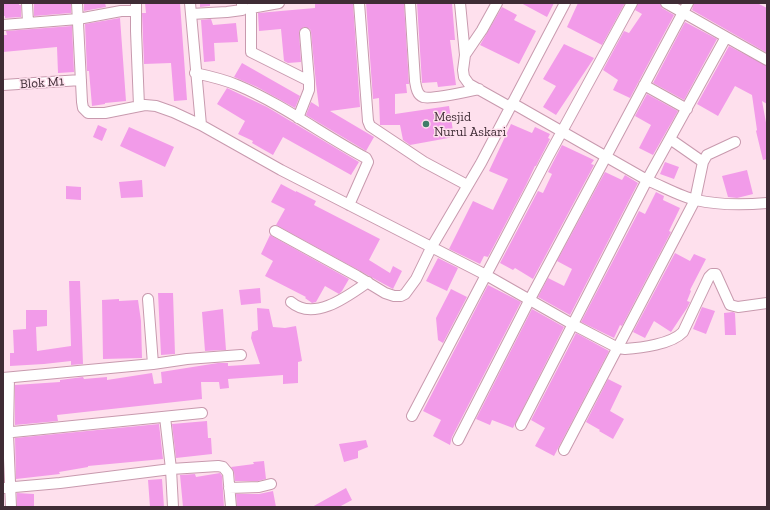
<!DOCTYPE html>
<style>
body{margin:0}
#map{position:relative;width:770px;height:510px;overflow:hidden;background:#fee0ed;font-family:"Zilla Slab",serif}
canvas{display:block}
.frame{position:absolute;inset:0;border:4px solid #3f2c35;pointer-events:none}
</style>
<div id="map">
<canvas width="770" height="510"></canvas>
<div class="frame"></div>
</div>
<script>
const context = document.querySelector('canvas').getContext('2d');
context.lineJoin = 'round';
function paint(path, color) { context.fillStyle = color; context.fill(path, 'evenodd'); }
function stroke(path, color, width, dash) { context.strokeStyle = color; context.lineWidth = width; context.lineCap = dash ? 'butt' : 'round'; context.setLineDash(dash || []); context.stroke(path); }
function write(font, color, halo, rows, align = 'center') {
  context.font = font + ' "Zilla Slab",serif'; context.lineWidth = 3; context.setLineDash([]); context.textBaseline = 'middle'; context.strokeStyle = halo; context.fillStyle = color; for (const [text, x, y, turn = 0] of rows) {
    context.save(); context.translate(x, y); context.rotate((+turn || 0) * Math.PI / 180); context.textAlign = isNaN(turn) ? turn : align; if (halo) context.strokeText(text, 0, 0); context.fillText(text, 0, 0); context.restore();
  }
}
const building = new Path2D(`
 M3,3H19V5H21V17L5,18V16H3Z
 M40,3H71V13L34,16V4Z
 M84,3H105L106,7L84,11Z
 M145,3H180L187,100L174,101L171,63L144,64L142,13H146Z
 M200,3H210V6L200,7Z
 M315,3H353L360,107L330,111L374,137L366,151L306,115L311,102L319,107L316,84L311,32L310,29L304,27L299,31L301,62L288,63L284,61L281,29L259,31L258,13L315,8Z
 M366,3H404L409,84H406L407,93L395,94V114L449,106L454,137L410,145L403,140L400,125H380L379,98L373,99Z
 M417,3H428V4L452,3L455,40H450L456,85L438,87L437,82L422,83Z
 M521,3H554L547,17Z
 M578,3H625L602,45L567,27Z
 M638,3H660L662,8L674,15L630,98L613,90L618,80L603,70L624,31L629,33L642,14L635,10Z
 M694,3H757L767,8V53L692,10Z
 M502,7L517,15L514,20L536,31L519,64L480,45Z
 M120,18L126,101L105,103V104L92,106L89,71H87L85,24Z
 M211,19L213,25L236,23L238,42L214,43L215,61L204,62L201,20Z
 M685,22L717,39L684,100L653,83Z
 M72,26L74,72L58,73L57,47L3,52V35H7L6,31Z
 M564,44L594,58L556,115L543,107L556,86L543,79Z
 M729,46L767,66V104L762,101L767,128V159L763,160L756,131L757,130L752,95L735,86L718,116L697,104Z
 M242,63L300,96L295,108L257,87L234,77Z
 M227,88L267,107L359,162L351,175L283,137L273,155L252,143L253,141L238,134L245,121L217,104Z
 M647,94L678,111L653,155L639,148L651,125L635,116Z
 M511,124L532,133L535,127L550,134L548,138L550,139L536,166H535L526,185L488,257L484,256L480,264L449,249L473,201L493,210L508,179L489,171Z
 M98,125L107,129L102,141L93,137Z
 M129,127L174,147L165,167L120,146Z
 M562,145L594,160L591,164L594,165L533,279L515,268L513,270L500,263L538,191L543,193L552,174L548,172Z
 M665,162L679,167L674,179L660,174Z
 M747,170L753,194L737,198L728,197L722,176Z
 M605,172L622,180L625,175L638,183L570,315L538,297L548,278L564,286L572,269L557,261Z
 M142,180L143,197L121,198L119,182Z
 M281,184L296,192V191L316,201L314,205L380,239L369,260L390,273L393,266L402,271L393,289L276,225L285,209L271,202Z
 M66,186L81,187V200L66,199Z
 M656,192L664,196L663,200L680,208L669,231L671,232L622,326L620,325L614,338L581,322L639,211L645,214Z
 M270,235L349,279L342,291L339,294L325,286L316,302L312,303L305,298L306,297L265,276L273,261L261,254Z
 M675,253L690,261L694,254L706,259L690,290L691,291L687,301L690,302L687,308L671,332L654,321L645,338L633,332Z
 M438,258L458,268L447,291L426,281Z
 M69,281H80L83,364L71,365V361L44,364L10,366V353H14L13,330L26,329V310H47V326L36,327L37,351L71,346Z
 M488,285L521,302L452,437L450,445L433,436L441,420L423,411Z
 M260,288L261,303L241,305L239,290Z
 M451,289L467,297L443,343L438,340L436,318Z
 M158,293H173L175,354L161,355Z
 M119,299V301L138,300L141,321L142,358L103,359L102,300Z
 M702,307L715,311L706,334L693,329Z
 M257,308L269,309L273,327L285,328L296,326L302,361L298,362V383L283,384V375L228,379L229,388L220,389L219,382H201L202,399L57,415L58,421L15,425V385L60,382V380L83,377L84,379L107,377V380L152,373L154,384L162,383L161,372L218,363H228V366L260,364L251,338L252,332L258,330Z
 M223,309L226,350L205,351L202,312Z
 M532,309L564,327L513,428L492,420L490,425L476,419Z
 M733,312L735,313L736,335H725L724,313Z
 M576,333L609,351L554,456L535,446L545,428L531,420Z
 M608,379L622,386L610,411L624,419L613,439L599,431L600,430L586,422Z
 M207,421L208,438H211L212,454L176,458L172,424Z
 M159,424L163,459L88,466V467L59,472L60,474L16,479L15,438Z
 M366,440L368,447L358,451V458L344,462L339,444Z
 M264,461L266,479L258,481H235L234,472L231,467L254,464L253,462Z
 M220,473L222,476L224,507H183L180,475L195,474L196,477Z
 M162,479L164,507H150L148,480Z
 M346,488L352,500L339,507H312Z
 M273,491L276,507H237L236,494H259Z
 M17,493L34,494V507H17Z`);
const street = new Path2D(`
 M27,3L28,23
 M77,3L82,102L83,108L88,113H105L145,105L156,106L173,112L201,125L281,170L486,275L412,416
 M136,3V31L139,106
 M190,3L201,125
 M279,3L251,8V52L309,81V90L298,118
 M359,3L368,121L370,126L424,162L467,185
 M410,3L415,81C416,87 417,95 423,97C431,100 469,91 479,89
 M460,3L465,55L463,70L464,77L469,84L510,107
 M632,3L548,157L486,275L572,324L618,348L625,349C641,348 672,344 683,332L709,277L712,274H716L730,305L738,307L767,303
 M666,3L726,37L647,180C662,186 681,197 696,200C718,205 744,205 767,203
 M191,14L227,12L242,10V3
 M3,25L78,19L121,11H136
 M305,33L309,81
 M726,37L767,60
 M465,55L482,30L497,3
 M195,73C209,76 223,79 237,85C282,104 323,135 366,158L368,162L349,205
 M3,85L81,80
 M644,85L687,109
 M512,103L647,180L521,425
 M703,162L707,155L735,142
 M275,231L357,276L385,293L394,296H401L405,294L416,279L431,248L481,163L565,3
 M148,299L153,364
 M291,302C314,322 348,296 368,282
 M3,378L153,364L187,359L241,355
 M9,378L8,434L11,507
 M165,417L171,469L173,507
 M3,433L202,413
 M458,440L530,299L688,3
 M564,450L695,200L703,162L670,139
 M3,488L60,483L171,469L218,466L223,467L228,473L231,507
 M229,488L259,487L271,484`);
const markers = [
 [426,124,4,"#3f7d69"]
];
const streetNames = [
 ["Blok M1",42,83,-4]
];
const poiNames = [
 ["Mesjid",434,117],
 ["Nurul Askari",434,132]
];
paint(building, '#f29be9');
stroke(street, '#c89aae', 12);
stroke(street, '#fff', 10);
for (const [x, y, r, color] of markers) { const dot = new Path2D(); dot.arc(x, y, r, 0, 2 * Math.PI); context.fillStyle = color; context.fill(dot); stroke(dot, '#fee0ed', 1.5); }
write('13px', '#3f2c35', '#fee0ed', streetNames);
write('13px', '#3f2c35', '#fee0ed', poiNames, 'left');
</script>
